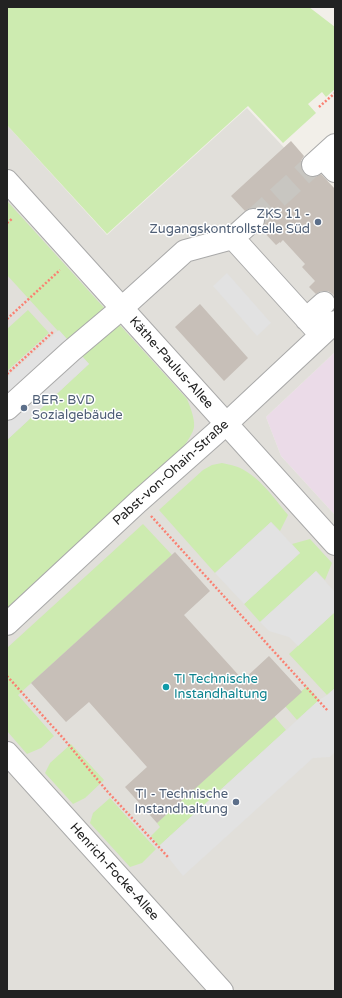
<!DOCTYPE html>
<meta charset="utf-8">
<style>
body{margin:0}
#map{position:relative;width:342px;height:998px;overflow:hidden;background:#f2efe9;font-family:"Varela Round",sans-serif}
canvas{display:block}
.frame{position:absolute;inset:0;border:8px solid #222;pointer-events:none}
</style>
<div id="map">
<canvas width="342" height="998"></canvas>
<div class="frame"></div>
</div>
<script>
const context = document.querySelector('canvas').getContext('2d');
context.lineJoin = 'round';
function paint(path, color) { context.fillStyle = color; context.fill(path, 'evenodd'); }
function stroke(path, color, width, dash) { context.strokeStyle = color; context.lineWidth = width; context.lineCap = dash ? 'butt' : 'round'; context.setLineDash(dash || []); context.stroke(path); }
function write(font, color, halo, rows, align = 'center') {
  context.font = font + ' "Varela Round",sans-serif'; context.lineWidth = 3; context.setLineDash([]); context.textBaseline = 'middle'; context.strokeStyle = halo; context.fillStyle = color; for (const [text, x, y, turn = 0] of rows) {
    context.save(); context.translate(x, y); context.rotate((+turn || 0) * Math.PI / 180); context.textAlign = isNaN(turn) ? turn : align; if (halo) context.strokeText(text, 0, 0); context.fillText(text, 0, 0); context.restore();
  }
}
const industrial = new Path2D(`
 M335,352V515L281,456L266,417Z`);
const airport = new Path2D(`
 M247,108L335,202V352L266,417L281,456L335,515V991H7V125L107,235Z`);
const grass = new Path2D(`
 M7,7H309L335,27V89L326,97L322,92L308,104L316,113L283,143L248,106L107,234L7,125Z
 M7,201L187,399C190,406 195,419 194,427C193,435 181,450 176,457L7,609V440L89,364L59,331H58L7,275Z
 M28,310L49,333L7,371V329Z
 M222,463C225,464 228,464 231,465C255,470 273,497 288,515L280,531L271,522L215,573L159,510L203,470L212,465Z
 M143,524L172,555L18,695L54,736L41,748L27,754L7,731V648Z
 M310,539L332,563L325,580L316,571L260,622L244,604L300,553L292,544Z
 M335,612V688L327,695L289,654Z
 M307,686L319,700L297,720L285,706Z
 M274,716L286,730L159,846L151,836L160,827L157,823Z
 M71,744L104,780L85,798L73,804L45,773L50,763Z
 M110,798L156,849L142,863L130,867L90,823L93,813Z`);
const parking = new Path2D(`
 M227,273L271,323L257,336L213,286Z
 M59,330L89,364L7,440V377Z
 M271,522L300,553L244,604L215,573Z
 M316,571L335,592V612L298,646L289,637L269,631L260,622Z
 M335,688V752L330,757L313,758L183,876L159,846L319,700L327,695Z`);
const building = new Path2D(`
 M291,141L304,156L301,161V167L304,174L310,177H315L321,174L335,189V298L333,294L328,291H321L316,294L309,287L315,281L302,267L305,264L283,240L280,243V242L276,245L261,229L265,223V217L263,212L256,208H250L245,211L231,196Z
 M200,304L248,358L224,381L175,327Z
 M175,552L210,591L184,615L243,680L269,656L302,692L157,823L125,787L147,767L89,702L66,722L31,683Z`);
const minorTunnel = new Path2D(`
 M253,220L313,165`);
const path = new Path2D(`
 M319,107L335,93
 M7,223L13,218
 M7,319L60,270
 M7,374L54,331
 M151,516L328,711
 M7,676L63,738L107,791L168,857`);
const minor = new Path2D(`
 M322,157L335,171
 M313,165L335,145
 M7,181L335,544
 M233,238L321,335
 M306,319L324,303
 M7,409L71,351L122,308L185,251L233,238L253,220
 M7,624L138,502L226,424L335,322
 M7,753L222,991`);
const markers = [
 [318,222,4,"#5c6f8a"],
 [24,408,4,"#5c6f8a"],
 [166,687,4,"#0f9aa8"],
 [236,802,4,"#5c6f8a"]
];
const serviceNames = [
 ["ZKS 11 -",310,215],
 ["Zugangskontrollstelle Süd",310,230],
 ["BER- BVD",32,401,"left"],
 ["Sozialgebäude",32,416,"left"],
 ["TI - Technische",228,795],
 ["Instandhaltung",228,810]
];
const streetNames = [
 ["Käthe-Paulus-Allee",171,363,48],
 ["Pabst-von-Ohain-Straße",171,473,-42],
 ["Henrich-Focke-Allee",114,872,48]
];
const cultureNames = [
 ["TI Technische",174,680],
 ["Instandhaltung",174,695]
];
paint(industrial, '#ebdbe8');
paint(airport, '#e1dfda');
paint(grass, '#cdebb0');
paint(parking, '#e2e2e2');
paint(building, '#c7bfb8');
stroke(minorTunnel, '#c8c6c1', 22, [22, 11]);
stroke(minor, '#a9a9a9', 24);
stroke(path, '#fa8072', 2.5, [2, 2]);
stroke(minor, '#fff', 22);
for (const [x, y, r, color] of markers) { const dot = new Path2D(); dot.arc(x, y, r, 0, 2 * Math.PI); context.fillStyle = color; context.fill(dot); stroke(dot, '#fff', 1.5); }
write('13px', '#4e5e75', '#fff', serviceNames, 'right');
write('13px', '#222', '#fff', streetNames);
write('13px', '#0d838f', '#fff', cultureNames, 'left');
</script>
